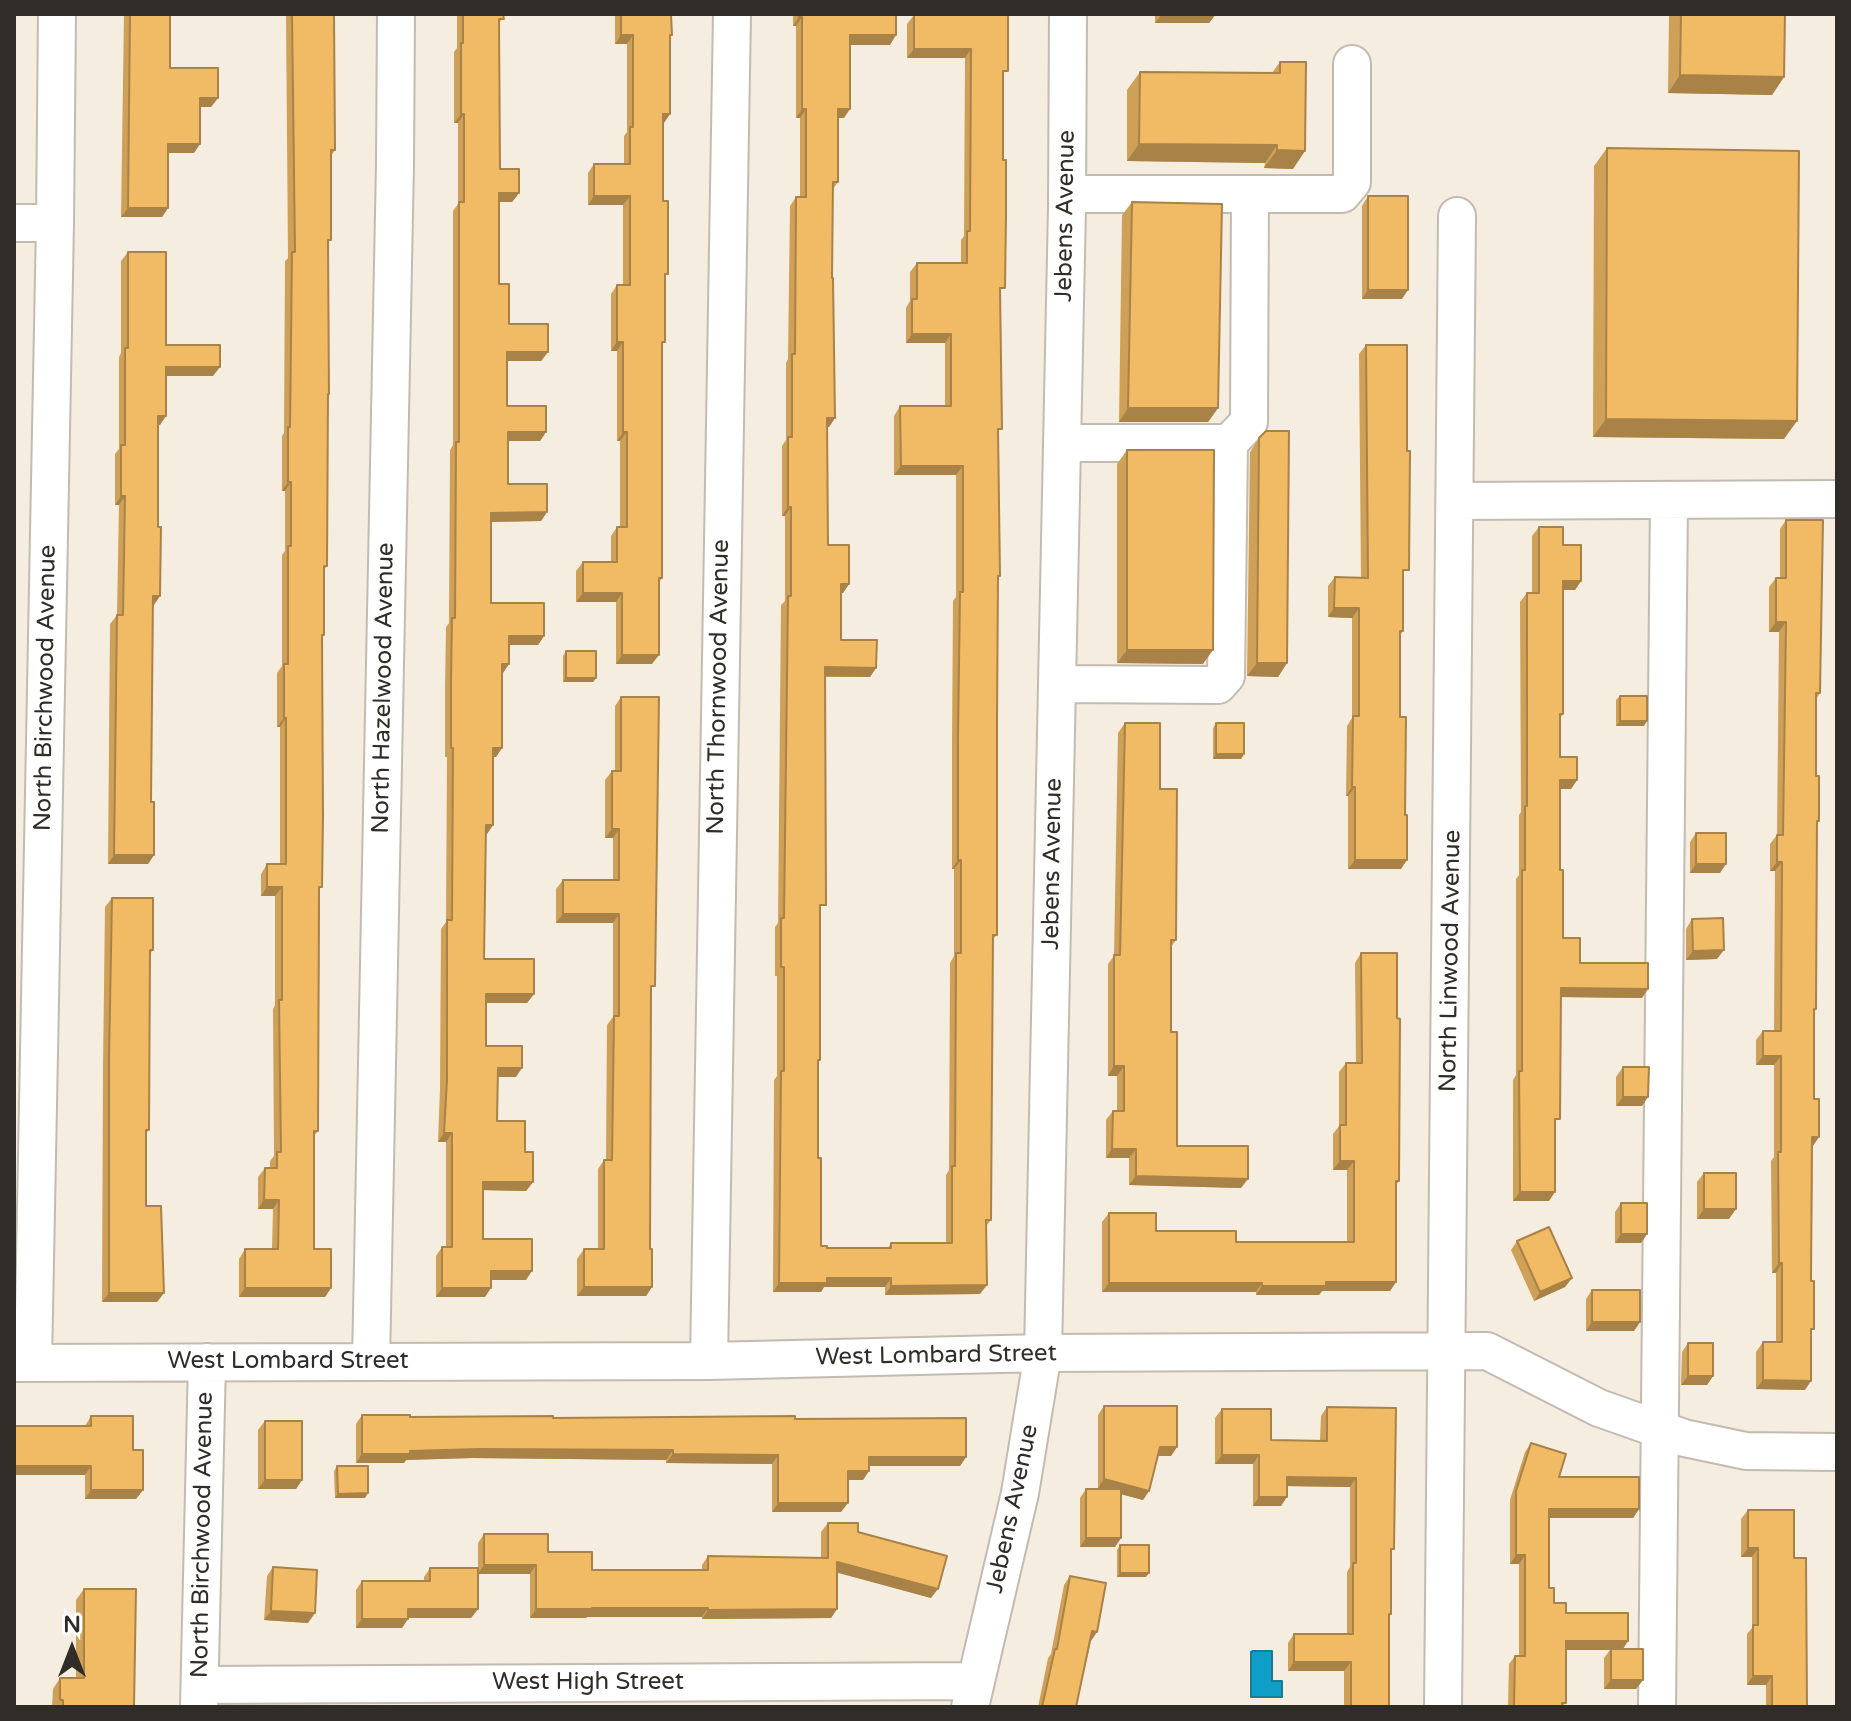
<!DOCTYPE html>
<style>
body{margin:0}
#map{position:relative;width:1851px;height:1721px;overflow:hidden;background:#f6ede1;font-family:"Varela Round",sans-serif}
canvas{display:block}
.frame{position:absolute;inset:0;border:16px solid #302d28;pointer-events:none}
.north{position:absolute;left:32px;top:1609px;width:80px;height:80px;-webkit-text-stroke:6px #fff;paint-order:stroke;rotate:0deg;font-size:22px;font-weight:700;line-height:32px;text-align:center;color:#302d28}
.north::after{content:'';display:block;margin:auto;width:28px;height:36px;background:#302d28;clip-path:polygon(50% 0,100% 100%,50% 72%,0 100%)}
</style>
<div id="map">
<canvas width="1851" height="1721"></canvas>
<div class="frame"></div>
<div class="north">N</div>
</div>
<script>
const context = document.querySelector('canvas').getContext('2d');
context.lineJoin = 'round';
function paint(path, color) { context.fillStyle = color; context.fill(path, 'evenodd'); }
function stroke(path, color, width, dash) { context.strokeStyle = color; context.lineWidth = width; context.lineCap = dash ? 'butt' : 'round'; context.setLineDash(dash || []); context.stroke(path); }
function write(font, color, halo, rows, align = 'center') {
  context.font = font + ' "Varela Round",sans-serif'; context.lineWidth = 6; context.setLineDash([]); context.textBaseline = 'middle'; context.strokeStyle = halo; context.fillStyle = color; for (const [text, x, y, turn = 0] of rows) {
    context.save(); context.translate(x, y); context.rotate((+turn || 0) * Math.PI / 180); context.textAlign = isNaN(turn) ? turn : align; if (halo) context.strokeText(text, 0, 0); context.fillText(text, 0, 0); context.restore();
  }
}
const water = new Path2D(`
 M1253,1651H1272V1681H1282V1697H1251V1652Z`);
const minor = new Path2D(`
 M1067,194H1342L1352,182V64
 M14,223H55
 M1229,443L1249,422L1250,194
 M1456,501L1837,499
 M1057,684L1218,685L1226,676L1229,443H1062
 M709,1361L732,14
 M371,1362L395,164L396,14
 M14,1363L709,1361L1043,1353L1487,1351L1599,1408L1684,1438L1746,1451L1837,1452
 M33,1363L55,223L57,14
 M200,1685L976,1681
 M199,1707L207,1362
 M970,1707L1020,1493L1043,1353L1067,207L1068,14
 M1443,1707L1457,216
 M1657,1707L1669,500`);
const wall = new Path2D(`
 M124,14H170V68L218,98L211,107H200L194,153H168V208L162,217H121Z
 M286,14H334L335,150L331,156L328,246L329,394L328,397L327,566L324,570V635L322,638L318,1131L314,1136V1249L331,1288L325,1297H239V1259L245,1249H272L273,1209H258V1177L265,1168H270V1161L274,1156L273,1009L275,1005V896H261V874L267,864H280V727H277V673L282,666V555L285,551V491H282V436L284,433L285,261L288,258Z
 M457,14H503L499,25L500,169L519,193L512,202H499V284L509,324L548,352L541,361H507V406L546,432L540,441H508V484L547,512L541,521L491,522V603L544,636L538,645H509V664L502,673V748L496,757H493V825L487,834H486L484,959L534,994L527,1003H486V1046L516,1077H498L497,1121L525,1152L533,1182L526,1191L483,1190V1239L526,1280H491L485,1297H436V1256L442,1247H446V1142H438L440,1089L441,929L446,922L447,757H445V689L446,627L449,623L450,450L453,445V211L458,204V123H454V52L457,48Z
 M615,14H671L672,35L670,37L663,123V201L665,278L662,346V578L659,583L652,664H616V602H576V571L583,562H611V536L617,527H620V441H617V351H611V294L617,285H623V205H588V173L594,164H624V136L627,132V44H615Z
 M793,14H896L890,45H850L844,118H838V182L833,189L832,278L835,418L829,427H827L828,545L849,584L843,593H841V640L876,668L870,677H825L820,913V1060L818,1063V1158L821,1246L827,1248H888L891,1243H946V1175L949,1170L950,963L954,956V869H952V746L953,601L956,597V475H894V416L900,406H945V343H906V308L910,301V272L917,263H961V240L964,236L965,58H907V24L914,15L1008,14L1003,79L998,435L997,935L993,939L991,1220L986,1226L980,1294L885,1295V1287H824L821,1292H773L774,1080L777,1076V976H775V927L778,923L781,605L785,601V516H782V446L786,440V363L788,359L790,206L796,197H800V118H796V26H793Z
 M1155,14H1216L1209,23H1155Z
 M1669,14H1785L1784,77L1772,95L1668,93Z
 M1280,62L1293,169L1264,168L1265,163L1127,161V90L1140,72L1272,73Z
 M1607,148L1784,439L1593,437L1594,166Z
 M1368,196L1402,299H1362V206Z
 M1132,202L1218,408L1208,422H1119L1122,215Z
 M128,252L166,345L213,376H166L160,425H158L154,605H153L151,802L154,855L148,864H108L110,624L117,615L119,505H115V454L119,449V357L121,353V261Z
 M1366,345L1403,579V631L1400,635L1401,869H1348V796H1346L1347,726L1352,718V618L1328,617V586L1335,577L1361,578L1359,354Z
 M1259,438L1287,663L1278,677L1247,676L1250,452Z
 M1127,450L1203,664L1117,663V464Z
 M1786,520L1820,693L1816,699V1009L1814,1013L1811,1333L1805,1390L1756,1389V1352L1763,1342H1776V1273H1772L1771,1161L1774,1157V1065H1756V1040L1763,1031H1774L1775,871H1770V844L1777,835L1779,632H1769V587L1776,578H1780V529Z
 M1539,527L1563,545L1581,581L1575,590H1563V714L1560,718V757L1577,780L1571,789H1560V870L1563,938L1580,963L1642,998L1561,997L1555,1126L1549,1201H1513V1080L1516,1075V879L1519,875V815L1521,812L1520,602L1527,593H1532V536Z
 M566,651L596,678L593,682H563V656Z
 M1620,696L1644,726H1616V700Z
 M621,697L651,991L650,1249L652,1287L646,1296H577V1259L584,1249H598V1169L604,1160H606L607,1025L613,1017V923H556V889L563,880H613V838H605V780L612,771H615V706Z
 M1125,723L1160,789L1176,940L1171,947V1032L1177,1146L1241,1188L1129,1185V1158H1106V1120L1113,1111H1117V1076H1108V964L1114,956L1118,733Z
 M1216,723L1244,754L1241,759H1213V728Z
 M1696,833L1720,873H1690V842Z
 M112,898L153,950L150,954L149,1130L146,1133V1206L164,1293L157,1302H102L103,1068L105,907Z
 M1692,919L1717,959L1686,960V929Z
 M1361,953L1399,1181L1396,1185V1282L1390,1291H1322L1319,1295H1256V1292H1102V1222L1109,1213L1156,1231L1236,1242H1347V1170H1333V1134L1339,1126V1072L1346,1063H1356L1355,963Z
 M1623,1067L1642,1106H1616V1077Z
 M1704,1173L1729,1219H1697V1182Z
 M1621,1203L1647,1234L1641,1243H1615V1212Z
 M1517,1241L1572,1278L1565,1287L1534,1301L1511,1250Z
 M1592,1290L1640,1322L1634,1331H1586V1299Z
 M1688,1343L1713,1376L1707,1385H1681L1682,1352Z
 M1104,1406L1177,1447L1171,1456H1158L1149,1491L1143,1500L1121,1494V1538L1115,1547H1080V1498L1086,1489H1100L1098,1488V1415Z
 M1327,1407L1391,1553V1614L1389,1617V1707H1344V1671H1288V1643L1294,1634H1347V1572L1350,1567V1487L1287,1486L1281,1506H1253V1464H1215V1418L1222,1409L1271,1440L1320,1441L1321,1416Z
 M362,1415L410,1417L795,1419L966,1457L960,1466H869V1471L863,1480H848L841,1512H772V1464L666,1463V1460L472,1458L406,1460L404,1463H356V1424Z
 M91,1416L133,1450L143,1490L136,1499H85V1475H14L85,1426Z
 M265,1421L302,1480L296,1489H258V1430Z
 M1531,1443L1559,1477L1639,1509L1633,1518H1549V1588L1554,1603L1566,1613L1628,1641L1623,1649L1643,1680L1636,1689H1604V1658L1610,1650H1566L1564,1707H1508L1509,1664L1515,1656H1519V1564H1510V1500L1525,1452Z
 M337,1466L365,1498H335L334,1471Z
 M1748,1510L1794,1558L1807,1707H1766V1685H1747V1634L1752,1628V1557H1741V1519Z
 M828,1523L858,1532L931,1598L837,1572V1609L831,1618L702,1619V1617H587L586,1618H530V1574H478V1609L471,1618H408L402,1628H356V1590L362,1581H424V1577L430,1568H478V1543L484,1534L548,1552L592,1570H702V1565L708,1556L821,1558V1532Z
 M1120,1545L1146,1577H1117V1550Z
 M273,1567L308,1623L264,1620L267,1576Z
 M1070,1576L1091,1641L1076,1707H1038L1048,1658L1051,1654L1064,1585Z
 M84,1589L134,1707H52L53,1689L60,1678H76V1600Z`);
const shadedWall = new Path2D(`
 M1162,14H1216L1209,23H1155Z
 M799,17H802L796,26H793Z
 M621,35H633L627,44H615Z
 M850,35H896L890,45H844Z
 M914,49H971L965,58H907Z
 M1680,75L1784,77L1772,95L1668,93Z
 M200,98H218L211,107H194Z
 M802,109H806L800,118H796Z
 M838,109H850L844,118H831Z
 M461,114H464L458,123H454Z
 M663,114H670L664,123Z
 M168,144H200L194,153H162Z
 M1139,144L1277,145L1265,163L1127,161Z
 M1277,150L1305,151L1293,169L1264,168Z
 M499,193H519L512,202H493Z
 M594,196H630L623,205H588Z
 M128,208H168L162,217H121Z
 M1368,290H1408L1402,299H1362Z
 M912,334H951L945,343H906Z
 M617,342H623L617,351H611Z
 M507,352H548L541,361H501Z
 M166,367H220L213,376H160Z
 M1128,408H1218L1208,422H1119Z
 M158,416H166L160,425H152Z
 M827,418H835L829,427H820Z
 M1606,419L1797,421L1784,439L1593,437Z
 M508,432H546L540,441H502Z
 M623,432H627L620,441H617Z
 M901,466H963L956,475H894Z
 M288,482H291L285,491H282Z
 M121,496H125L119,505H115Z
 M788,507H791L785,516H782Z
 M547,512L541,521L484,522L491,513Z
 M1563,581H1581L1575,590H1557Z
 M841,584H849L843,593H835Z
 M583,593H622L616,602H576Z
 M153,596H160L154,605H147Z
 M1334,608H1359L1352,618L1328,617Z
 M1776,622H1786L1779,632H1769Z
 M509,636H544L538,645H503Z
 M1127,650H1213L1203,664L1117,663Z
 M622,655H659L652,664H616Z
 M1257,663H1287L1278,677L1247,676Z
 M502,664H509L503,673H496Z
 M825,667L876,668L870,677L818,676Z
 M566,678H596L593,682H563Z
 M284,718H286L280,727H277Z
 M1620,721H1647L1644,726H1616Z
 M493,748H502L496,757H487Z
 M1216,754H1244L1241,759H1213Z
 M1560,780H1577L1571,789H1554Z
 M1352,787H1355L1348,796H1346Z
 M486,825H493L487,834H480Z
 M612,829H619L613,838H605Z
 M114,855H154L148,864H108Z
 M958,860H961L954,869H952Z
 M1355,860H1407L1401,869H1348Z
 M1777,862H1782L1775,871H1770Z
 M1696,864H1726L1720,873H1690Z
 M267,887H282L275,896H261Z
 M563,914H619L613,923H556Z
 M1724,950L1717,959L1686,960L1693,951Z
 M1561,988L1648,989L1642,998L1555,997Z
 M486,994H534L527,1003H480Z
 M1763,1056H1781L1774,1065H1756Z
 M1114,1066H1124L1117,1076H1108Z
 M498,1068H522L516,1077H492Z
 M1623,1097H1648L1642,1106H1616Z
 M444,1133H452L446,1142H438Z
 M1812,1137H1819L1813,1146Z
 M1112,1149H1136L1129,1158H1106Z
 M1340,1161H1354L1347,1170H1333Z
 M1136,1176L1248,1179L1241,1188L1129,1185Z
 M483,1182H533L526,1191L477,1190Z
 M1520,1192H1555L1549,1201H1513Z
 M264,1200H279L273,1209H258Z
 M1704,1209H1736L1729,1219H1697Z
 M1621,1234H1647L1641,1243H1615Z
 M1779,1263H1782L1776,1273H1772Z
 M491,1271H532L526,1280H485Z
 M827,1278H891L885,1287H824L821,1292H773L779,1283Z
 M1572,1278L1565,1287L1534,1301L1540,1292Z
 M1326,1282H1396L1390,1291H1322L1319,1295H1256L1262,1286Z
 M1109,1283H1262L1256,1292H1102Z
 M987,1285L980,1294L885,1295L891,1286Z
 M584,1287H652L646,1296H577Z
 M245,1288H331L325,1297H239Z
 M442,1288H491L485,1297H436Z
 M109,1293H164L157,1302H102Z
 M1592,1322H1640L1634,1331H1586Z
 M1688,1376H1713L1707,1385H1681Z
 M1763,1380L1811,1381L1805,1390L1756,1389Z
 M1160,1447H1177L1171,1456H1154Z
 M479,1449L673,1450L666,1460L472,1458L406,1460L404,1463H356L362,1454L410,1451Z
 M673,1454L778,1455L772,1464L666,1463Z
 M1222,1455H1259L1253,1464H1215Z
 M869,1457H966L960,1466H863Z
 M14,1466H91L85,1475H14Z
 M848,1471H869L863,1480H841Z
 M1287,1477L1356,1478L1350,1487L1281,1486Z
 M1104,1479L1149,1491L1143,1500L1098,1488Z
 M265,1480H302L296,1489H258Z
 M91,1490H143L136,1499H85Z
 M368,1493L365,1498H335L338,1494Z
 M1259,1497H1287L1281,1506H1253Z
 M778,1503H848L841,1512H772Z
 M1549,1509H1639L1633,1518H1542Z
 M1086,1538H1121L1115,1547H1080Z
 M1748,1548H1758L1752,1557H1741Z
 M1516,1555H1525L1519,1564H1510Z
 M837,1562L938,1589L931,1598L831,1571Z
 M484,1565H536L530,1574H478Z
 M1120,1573H1149L1146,1577H1117Z
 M592,1608H708L702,1617H587L586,1618H530L536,1609Z
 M408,1609H478L471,1618H402Z
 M837,1609L831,1618L702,1619L708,1610Z
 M271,1611L315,1613L308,1623L264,1620Z
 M362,1619H408L402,1628H356Z
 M1092,1631L1097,1632L1091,1641L1086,1640Z
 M1566,1641H1628L1622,1650H1560Z
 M1294,1662H1351L1344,1671H1288Z
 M1753,1676H1772L1766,1685H1747Z
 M1611,1680H1643L1636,1689H1604Z`);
const building = new Path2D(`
 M130,14H170V68H218V98H200V144H168V208H128Z
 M292,14H334L335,150H331V240H328L329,394H328L327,566H324V635H322L323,817L322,887H319L318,1131H314V1249H331V1288H245V1249H278L279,1200H264L265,1168H277V1152H281L279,1000H282V887H267V864H286V718H284V664H288V546H291V482H288V427H290L292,252H295Z
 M463,14H503L504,19H499L500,169H519V193H499V284H509V324H548V352H507V406H546V432H508V484H547V512L491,513V603H544V636H509V664H502V748H493V825H486L484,959H534V994H486V1046H522V1068H498L497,1121H525V1152H533V1182H483V1239H532V1271H491V1288H442V1247H452V1133H444L447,1080V920H452L453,748H451V680L452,618H455L456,442H459V202H464V114H461V43H463Z
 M621,14H671L672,35H670V114H663V201H668V274H665V342H662V578H659V655H622V593H583V562H617V527H627V432H623V342H617V285H630V196H594V164H630V127H633V35H621Z
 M799,14H896V35H850V109H838V182H833L832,278H833L835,418H827L828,545H849V584H841V640H877L876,668L825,667L826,905H820V1060H818V1158H821V1246H827V1248H891V1243H952V1166H955L956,953H961V860H958V736L960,592H963V466H901L900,406H951V334H912V299H917V263H967V231H970L971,49H914V15L1008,14V71H1003V160H1006V215L1005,288H1000L1002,429H998L1000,576H998L997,720V935H993L991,1220H986L987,1285L891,1286V1278H827V1283H779L781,1071H784V967H781V918H784L788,596H791V507H788V437H792V354H795L796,197H806V109H802V17H799Z
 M1681,14H1785L1784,77L1680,75Z
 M1280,62H1306L1305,151L1277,150V145L1139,144L1140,72L1280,73Z
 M1607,148L1799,151L1797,421L1606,419Z
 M1368,196H1408V290H1368Z
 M1132,202L1222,204L1218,408H1128Z
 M128,252H166V345H220V367H166V416H158V527H161L160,596H153L151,802H154V855H114L117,615H123L125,496H121V445H125V348H128Z
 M1366,345H1407V451H1410L1409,570H1403V631H1400V717H1406L1405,815H1407V860H1355V787H1352L1353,716H1359V608H1334L1335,577L1368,578Z
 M1266,431H1289L1287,663H1257L1259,438Z
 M1127,450H1214L1213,650H1127Z
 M1786,520H1823L1820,693H1816V776H1819V821H1817L1816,1009H1814V1099H1819V1137H1812L1811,1281H1814V1329H1811V1381L1763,1380V1342H1782V1263H1779L1778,1152H1781V1056H1763V1031H1781L1782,862H1777V835H1783L1786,622H1776V578H1786Z
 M1539,527H1563V545H1581V581H1563V714H1560V757H1577V780H1560V870H1563V938H1580V963H1648V989L1561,988L1560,1119H1555V1192H1520L1519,1071H1522V870H1525V806H1527V593H1539Z
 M566,651H596V678H566Z
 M1620,696H1647V721H1620Z
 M621,697H659L655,986H651L650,1249H652V1287H584V1249H604V1160H612L614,1016H619V914H563V880H619V829H612V771H621Z
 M1125,723H1160V789H1177L1176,940H1171V1032H1177V1146H1248V1179L1136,1176V1149H1112L1113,1111H1124V1066H1114V955H1120Z
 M1216,723H1244V754H1216Z
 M1696,833H1726V864H1696Z
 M112,898H153V950H150L149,1130H146V1206H161L164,1293H109V1059Z
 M1723,918L1724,950L1693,951L1692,919Z
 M1361,953H1397V1018L1400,1019L1399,1181H1396V1282H1326V1286H1262V1283H1109V1213H1156V1231H1236V1242H1354V1161H1340V1125H1346V1063H1362Z
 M1623,1067H1649L1648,1097H1623Z
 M1704,1173H1736V1209H1704Z
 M1621,1203H1647V1234H1621Z
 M1549,1227L1572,1278L1540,1292L1517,1241Z
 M1592,1290H1640V1322H1592Z
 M1688,1343H1713V1376H1688Z
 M1104,1406H1177V1447H1160L1149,1491L1104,1479Z
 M1327,1407L1396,1408L1394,1549H1391V1614H1389V1707H1351V1662H1294V1634H1353V1563H1356V1478L1287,1477V1497H1259V1455H1222V1409H1271V1440L1327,1441Z
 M362,1415H410V1417L553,1416V1418L795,1416V1419L966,1418V1457H869V1471H848V1503H778V1455L673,1454V1450L479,1449L410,1451V1454H362Z
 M91,1416H133V1450H143V1490H91V1466H14V1426H91Z
 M265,1421H302V1480H265Z
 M1531,1443L1566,1454L1559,1477H1639V1509H1549V1588H1554V1603H1566V1613H1628V1641H1566V1703H1562V1707H1514L1515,1656H1525V1555H1516V1491Z
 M337,1466H368V1493L338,1494Z
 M1086,1489H1121V1538H1086Z
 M1748,1510H1794V1558H1806L1807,1707H1772V1676H1753V1625H1758V1548H1748Z
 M828,1523H858V1532L947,1556L938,1589L837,1562V1609L708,1610V1608H592V1609H536V1565H484V1534H548V1552H592V1570H708V1556L828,1558Z
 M1120,1545H1149V1573H1120Z
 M273,1567L317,1570L315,1613L271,1611Z
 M430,1568H478V1609H408V1619H362V1581H430Z
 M1070,1576L1106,1583L1097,1632L1092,1631L1076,1707H1042L1055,1649H1057Z
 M84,1589H136L134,1707H63V1700H60V1678H84Z
 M1611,1649H1643V1680H1611Z`);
const streetNames = [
 ["Jebens Avenue",1066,216,-89],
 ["North Thornwood Avenue",719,687,-89],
 ["North Birchwood Avenue",46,688,-89],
 ["North Hazelwood Avenue",384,688,-89],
 ["Jebens Avenue",1053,864,-89],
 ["North Linwood Avenue",1451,961,-89],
 ["West Lombard Street",936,1356,-1],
 ["West Lombard Street",288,1362],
 ["Jebens Avenue",1013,1509,-78],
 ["North Birchwood Avenue",203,1535,-89],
 ["West High Street",588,1683]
];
paint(water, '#0f9ec6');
stroke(water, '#197c97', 2);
stroke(minor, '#c3bbaf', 40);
stroke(minor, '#fff', 36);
paint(wall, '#cfa057');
paint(shadedWall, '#a98247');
paint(building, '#f1ba65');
stroke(building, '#a98247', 2);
write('24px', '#302d28', '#fff', streetNames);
</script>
